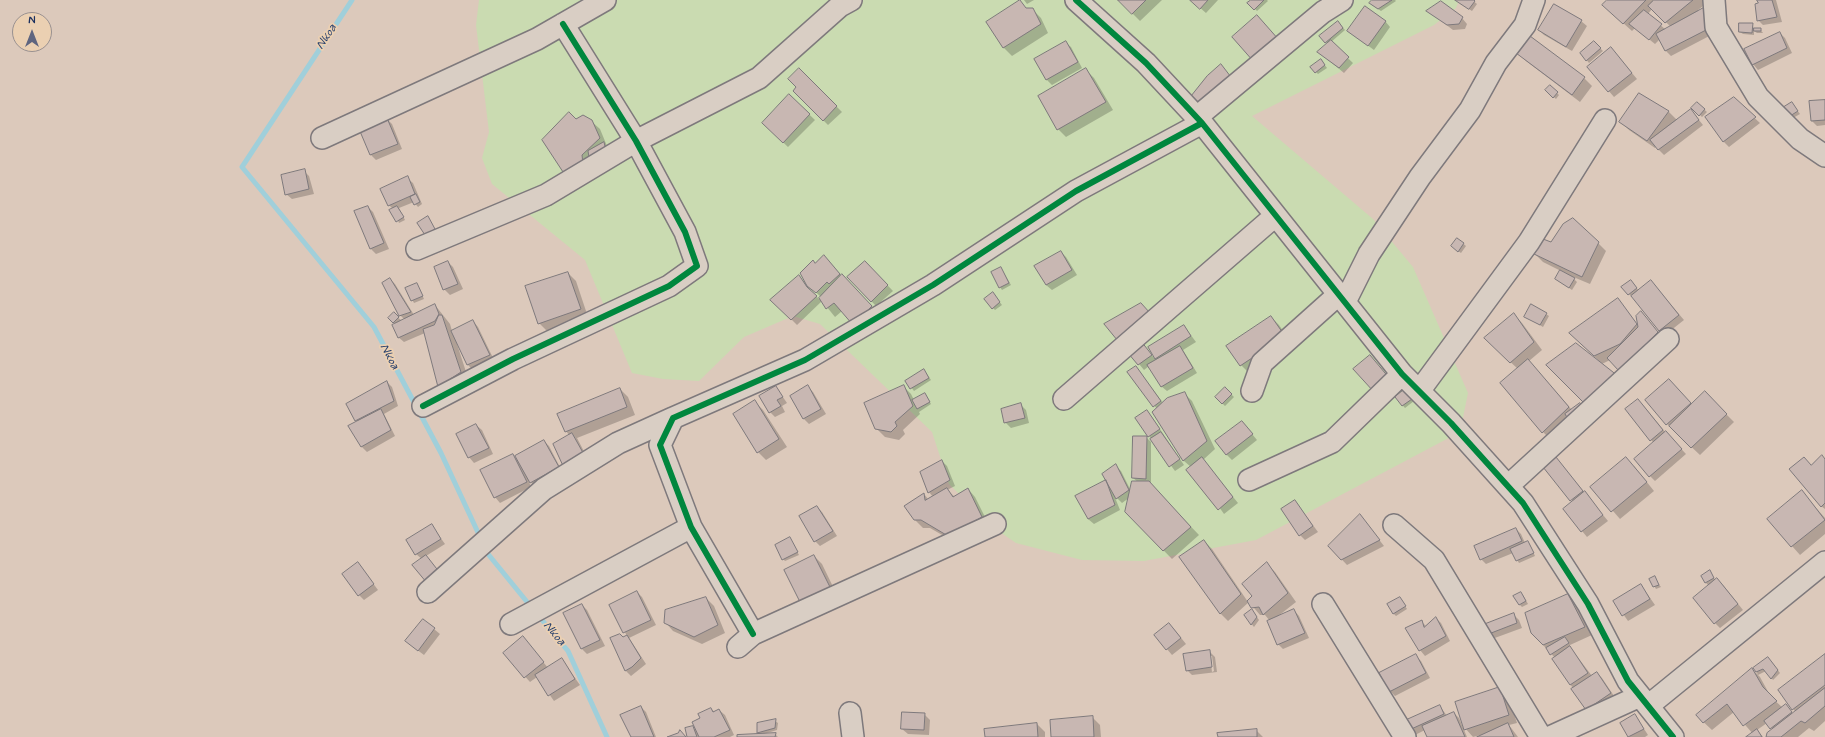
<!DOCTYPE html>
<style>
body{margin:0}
#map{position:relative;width:1825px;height:737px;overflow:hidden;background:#dcc9bb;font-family:Mynerve,sans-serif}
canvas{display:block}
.north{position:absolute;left:12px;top:12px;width:40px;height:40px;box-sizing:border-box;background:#ebd0b2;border:1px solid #989090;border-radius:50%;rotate:0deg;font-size:11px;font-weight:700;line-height:16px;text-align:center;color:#1b2f5e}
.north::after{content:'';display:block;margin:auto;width:14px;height:18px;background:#5f657f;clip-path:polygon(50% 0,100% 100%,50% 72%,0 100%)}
</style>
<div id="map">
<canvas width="1825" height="737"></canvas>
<div class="north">N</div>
</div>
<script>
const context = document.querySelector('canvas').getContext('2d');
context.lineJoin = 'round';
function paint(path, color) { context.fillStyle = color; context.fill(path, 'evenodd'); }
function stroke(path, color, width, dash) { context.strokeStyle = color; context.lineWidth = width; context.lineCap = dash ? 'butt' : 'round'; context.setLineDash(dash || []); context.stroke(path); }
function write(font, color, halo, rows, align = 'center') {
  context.font = font + ' Mynerve,sans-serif'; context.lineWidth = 3.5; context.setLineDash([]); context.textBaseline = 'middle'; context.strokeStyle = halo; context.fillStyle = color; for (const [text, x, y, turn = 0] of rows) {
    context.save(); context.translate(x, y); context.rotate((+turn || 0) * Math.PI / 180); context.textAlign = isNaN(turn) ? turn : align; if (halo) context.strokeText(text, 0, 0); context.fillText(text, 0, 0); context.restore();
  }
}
const green = new Path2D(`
 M479,0H1459L1456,8L1434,25L1252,116L1373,219L1413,267L1468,393L1460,432L1256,540L1144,561L1082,560L1016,543L991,526L949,484L932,432L820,324L793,316L744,337L699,381L663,379L632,373L585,260L492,184L482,158L489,132L476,25Z`);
const shadow = new Path2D(`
 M1024,0H1034L1027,4Z
 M1119,0H1162L1140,21Z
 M1191,0H1218L1206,13Z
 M1252,0H1267L1268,1L1257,11L1249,3Z
 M1374,0H1395L1396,1L1381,11L1372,5Z
 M1455,0H1472L1477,4L1472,11Z
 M1608,0H1711L1698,10L1715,33L1671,56L1666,51L1660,39L1655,44L1635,28L1632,31L1612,13ZM1652,9L1671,27L1666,30L1648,14Z
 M1758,0H1776L1782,22L1763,25L1758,20Z
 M1020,2L1027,9H1032L1041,18L1048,33L1012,56L1004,48L988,22Z
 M1554,5L1581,21L1587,26L1572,51L1544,35L1539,30Z
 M1428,11L1462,18L1467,24L1465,29L1453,30Z
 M1385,21L1390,27L1374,50L1348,31Z
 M1340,24L1345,30L1331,42L1353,63L1344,73L1319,52L1328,44L1320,36Z
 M1752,24L1754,29H1760L1763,33H1757L1754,31V35L1743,34L1740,32Z
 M1780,33L1785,38L1792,53L1758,70L1753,64Z
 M1065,42L1071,47L1082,68L1052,85L1047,80L1035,60Z
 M1594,42L1603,51L1589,63L1581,53Z
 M1518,53L1584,78L1592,86L1580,102L1526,61Z
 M1616,54L1637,79L1614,97L1588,67Z
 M1321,60L1327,68L1318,74L1316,72Z
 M799,69L842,112L828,125L794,91L797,87Z
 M1086,70L1094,78L1113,110L1066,137L1058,129Z
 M1550,86L1559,95L1556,99L1546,90Z
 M789,95L815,120L788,147L763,123Z
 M1733,98L1760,123L1729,147L1724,142Z
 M1825,101V125L1817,126L1811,120Z
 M1697,103L1707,112L1702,117L1693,108Z
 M1794,106L1800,114L1793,118L1786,107Z
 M1691,110L1703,125L1664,155L1656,147L1655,148L1629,130L1621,122L1668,111L1677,120Z
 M387,119L392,124L402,149L376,160L371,155L361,130Z
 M576,120L591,121L600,129L607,146L574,182Z
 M304,171L309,176L314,194L292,199L286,194Z
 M407,178L413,183L422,204L418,207L414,202L399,208L405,220L399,223L393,209L389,205Z
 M368,207L373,212L389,249L376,254L371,249L355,212Z
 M1458,239L1466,246L1461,253L1455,249Z
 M1552,243H1598L1606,251L1590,284L1571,276L1577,282L1572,290L1556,279L1561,271L1543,262L1535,254Z
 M1061,252L1066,257L1077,275L1052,290L1046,285L1036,267Z
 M448,262L453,267L463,289L450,295L444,289Z
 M829,262L842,276L879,314L842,311L835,317L822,301L797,325L772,300L799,276L806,284L815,264ZM808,285L821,297L819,299L811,291Z
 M865,262L893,291L876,306L848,277Z
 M1001,268L1011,285L1002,290L1000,287Z
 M568,273L576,281L588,317L547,331L539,323Z
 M390,279L395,284L414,315L435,305L450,324L452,331L473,321L478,327L494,360L473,370L468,365L458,344H457L469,381L446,395L425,333L404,342L398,337L395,324L389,318L394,314L402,321L405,320L400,315Z
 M1633,283L1639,291L1656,287L1684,320L1665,335L1632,296L1628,294Z
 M417,284L424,299L414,303L407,289Z
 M995,296L1002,305L995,310L993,308Z
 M1618,300L1638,325L1641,312L1663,338L1625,375L1610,360L1602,364L1578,341Z
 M1146,310L1163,329L1141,342L1155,359L1184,326L1196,342L1183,350L1197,373L1167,391L1161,386L1149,366L1144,370L1125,347Z
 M1546,314L1549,316L1543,327L1526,317Z
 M1514,315L1522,323L1542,350L1529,361L1572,410L1580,405L1551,440L1543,432L1518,369L1493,346Z
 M1271,317L1279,325L1292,344L1249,373L1241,365Z
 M1136,367L1163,403L1184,393L1192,401L1215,449L1203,460L1238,503L1224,514L1191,467L1184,461L1154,412L1157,409L1129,372Z
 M926,373L931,380L914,391L907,382Z
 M387,382L392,387L398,406L384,414L395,436L367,452L362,447L350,426L358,422L356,420Z
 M903,386L911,394L914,400L927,397L931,404L919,412L920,414L903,430L905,434L899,440L885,437L876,428Z
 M1675,386L1692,405L1705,393L1734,422L1700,455L1667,424Z
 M776,387L787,403L782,406L785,412L775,417L770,412Z
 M808,387L813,392L826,414L809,424L804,419L791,396Z
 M1225,388L1234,397L1225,406L1216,397Z
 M620,389L628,397L635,415L577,438L590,463L566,431Z
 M1407,393L1414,401L1405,408L1396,398Z
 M755,402L763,410L787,447L766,460L758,452Z
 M1020,404L1026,410L1029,423L1011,428L1005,422Z
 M1643,405L1666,433L1686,454L1655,481L1650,476L1654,443L1651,440Z
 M1147,411L1152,417L1184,465L1175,471L1149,436Z
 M1242,422L1257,440L1232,460L1226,454Z
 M476,425L482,430L493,454L474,463L469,457Z
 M1146,437L1151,442V485L1199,535L1172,559L1126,512L1129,498L1122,503L1114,495L1120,510L1094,524L1088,519L1116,466L1121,471L1131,491L1138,482L1133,478Z
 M544,441L549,446L563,473L536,488L528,479L531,487L500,503L495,497L512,455L518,460Z
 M1556,458L1608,521L1587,537L1564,509L1573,502Z
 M1825,460V509L1821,506L1811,465Z
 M942,461L947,466L955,486L947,490L955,497L968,489L975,497L989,525L956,543L930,528H923L915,520L924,494L928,499L933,497L929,492Z
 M1634,466L1654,491L1620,519L1592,487Z
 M1802,492L1825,518V534L1800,555L1768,519Z
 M1295,501L1318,532L1305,540L1300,535Z
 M817,507L822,512L837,536L820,546L815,541Z
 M1360,515L1384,546L1347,565L1329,546Z
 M432,526L445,544L426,556L444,578L416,554Z
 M1516,529L1521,534L1525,543L1528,542L1530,545L1535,556L1519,563L1513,553L1486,564L1481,559Z
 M790,539L799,555L785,561L783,559Z
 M1204,541L1212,549L1248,602L1253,596L1267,564L1275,572L1296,602L1277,617L1294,610L1299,616L1309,638L1283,649L1278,644L1270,621L1265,615H1260L1249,602L1228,621L1220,613Z
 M814,556L822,564L838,597L810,612Z
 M358,563L378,590L364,600L359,595Z
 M1710,572L1716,581L1717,580L1723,585L1743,610L1720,628L1715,623L1709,586L1706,583Z
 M1654,578L1661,587L1656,589L1651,580Z
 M1641,585L1655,605L1628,621L1614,601Z
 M637,592L642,597L656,625L629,638L646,664L631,676L626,671L611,639L623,638L627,636L610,605Z
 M1523,595L1528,604L1522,607L1520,605Z
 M1568,595L1576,603L1592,635L1570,645V647L1592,676L1597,673L1602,678L1616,699L1592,715L1570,684L1555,658L1532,633Z
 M706,598L714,606L725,633L702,644L673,631L665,622Z
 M1400,598L1407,609L1396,616L1393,613Z
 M582,605L587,610L605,646L587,654L582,649L565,613Z
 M1254,613L1259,620L1254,627L1245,616Z
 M1513,614L1519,620L1522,628L1492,639L1487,634Z
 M1436,618L1441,623L1450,641L1425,656L1420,650L1421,621L1426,626Z
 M423,620L440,634L424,655L412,646Z
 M1174,629L1186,644L1172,655L1155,635Z
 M528,643L548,668L562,660L580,685L554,701L537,677L530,682L504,653Z
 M1209,651L1215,657L1217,672L1192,675L1187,670ZM1210,656H1212L1214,671L1212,672Z
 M1825,655V721L1814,731L1809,728L1798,737H1767L1773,730L1767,723L1757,730L1763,737H1748L1753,734L1734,712L1712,730L1697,716L1752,669L1760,677L1771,697L1783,708H1789L1793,714L1796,712L1793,709Z
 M1416,656L1421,661L1430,678L1395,696L1390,691Z
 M1771,661L1780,673L1773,680L1766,671L1758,675L1755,668Z
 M1500,688L1508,696L1517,723L1509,725L1518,737H1479L1482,736L1481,735L1473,737L1465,728Z
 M1440,706L1447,716L1454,713L1459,718L1467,737H1428L1425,730L1413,736L1408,731Z
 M641,707L646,712L656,737H632Z
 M711,709L715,712L719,710L725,715L734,735L730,737H688L693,727L697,731L701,719Z
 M924,714L930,720L929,735L908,734L902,729Z
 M1635,715L1648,735L1645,737H1630L1621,723Z
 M1092,717L1100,725L1101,737H1052Z
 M775,721L778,723L777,730L764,734H775L778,737H738L760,735L758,732Z
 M1037,724L1045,732V737H986Z
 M1256,730L1263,737H1219Z`);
const stream = new Path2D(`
 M352,0L242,167L374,327L441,453L481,539
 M485,549L488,554L532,608
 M537,614L568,651L607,737`);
const building = new Path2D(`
 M1020,0L1026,8H1033L1041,24L1003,48L986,22Z
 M1118,0H1146L1132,14Z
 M1190,0H1208L1200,9Z
 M1251,0H1264L1254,10L1247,3Z
 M1372,0H1392L1378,9L1369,3Z
 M1455,0H1474L1475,1L1469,9Z
 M1607,0H1646L1623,24L1602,5Z
 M1654,0H1693L1665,23L1648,6Z
 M1757,0H1772L1777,17L1757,21L1755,4L1758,3Z
 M1441,1L1463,17L1459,24L1447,25L1426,11Z
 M1554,4L1582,20L1566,47L1538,30Z
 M1709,5L1710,28L1665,51L1656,34Z
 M1365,6L1386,21L1368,46L1347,31Z
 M1644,10L1662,24L1649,40L1629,24Z
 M1257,15L1279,40L1254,62L1232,37Z
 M1338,21L1343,28L1325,43L1319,36Z
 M1739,23H1753L1752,33L1739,32Z
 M1754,28H1761V31H1754Z
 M1780,32L1787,48L1752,65L1744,49Z
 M1530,36L1585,77L1572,95L1516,53Z
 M1331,40L1349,57L1339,68L1317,52Z
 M1066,41L1078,62L1046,80L1034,59Z
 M1594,41L1601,48L1586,61L1580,53Z
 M1611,47L1632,73L1608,92L1587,67Z
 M1321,59L1325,65L1315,73L1310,67Z
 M1221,64L1234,81L1199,109L1187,101L1207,76Z
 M799,68L837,106L823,121L793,91L796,87L788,79Z
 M1086,68L1106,102L1057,130L1038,96Z
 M1550,85L1558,92L1553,98L1545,90Z
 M1639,93L1669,111L1647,141L1619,122Z
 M789,94L810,114L783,143L762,123Z
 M1734,97L1756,117L1723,142L1705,117Z
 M1825,100V120L1811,121L1809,101Z
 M1697,102L1705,109L1699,116L1691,108Z
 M1792,102L1798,111L1790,116L1784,107Z
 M1691,109L1699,120L1658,150L1650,140Z
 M569,112L576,119L583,115L592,120L600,138L582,155L583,164L565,175L542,140Z
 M387,118L398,144L370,155L359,129Z
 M604,142L607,155L590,163L588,151Z
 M305,169L309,189L285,195L281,175Z
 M408,176L415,194L388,206L380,189Z
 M416,194L420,202L414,205L410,197Z
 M368,206L384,243L370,249L354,211Z
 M397,206L404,217L396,222L389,210Z
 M428,216L435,229L425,235L417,223Z
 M1573,218L1599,242L1582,277L1534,254L1543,239L1551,242L1563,224Z
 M1457,238L1464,243L1458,252L1451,246Z
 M1061,251L1072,270L1046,285L1034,266Z
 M824,255L840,274L829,284L827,282L816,293L807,286L800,273L813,260L815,263Z
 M448,261L458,284L443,290L434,267Z
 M865,261L888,285L871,302L847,277Z
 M1001,267L1009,283L999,288L991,272Z
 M1560,270L1575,278L1569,288L1555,279Z
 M568,272L581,309L538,324L525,286Z
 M842,274L872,306L853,325L834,303L826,309L819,298Z
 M799,275L807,287L817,296L791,320L770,300Z
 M390,278L411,312L399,316L382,283Z
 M1631,280L1637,288L1628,295L1621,287Z
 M1651,280L1679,315L1659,331L1631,296Z
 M417,283L423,296L411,301L405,288Z
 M993,292L1000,302L992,309L984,299Z
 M1618,298L1637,324L1620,344L1594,356L1569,333Z
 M1141,303L1159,323L1122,346L1104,324Z
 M435,304L439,314L435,321L398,338L392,325Z
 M1531,304L1547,313L1540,325L1524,317Z
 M1641,311L1658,332L1619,371L1607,358L1638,327L1636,316Z
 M394,312L399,317L393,323L388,318Z
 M1514,313L1534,342L1510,363L1484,338Z
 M439,315H442L461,372L438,387L423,329L434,325Z
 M1271,316L1285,336L1240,366L1226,346Z
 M473,320L490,355L467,365L451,331Z
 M1184,325L1191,336L1155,359L1148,347Z
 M1137,336L1152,355L1138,365L1123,347Z
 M1576,343L1618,376L1588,407L1546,365Z
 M1180,346L1193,368L1161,387L1147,365Z
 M1370,355L1390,379L1374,392L1353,369Z
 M1528,359L1569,407L1542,433L1500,383Z
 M1136,366L1161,401L1153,407L1127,372Z
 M924,369L929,378L910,389L905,381Z
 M1669,379L1691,403L1666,425L1645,400Z
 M387,381L394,401L355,421L346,404Z
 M808,385L821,409L803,419L790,396Z
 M904,385L913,406L895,422L897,426L891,432L875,429L864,403Z
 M776,386L783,397L777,400L781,406L769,413L759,396Z
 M1225,387L1232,394L1222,404L1215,397Z
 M620,388L627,407L565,432L557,414Z
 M1405,389L1412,399L1402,406L1395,397Z
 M1705,391L1727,414L1691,448L1669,426Z
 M1185,392L1207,441L1183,461L1152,412L1167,398Z
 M925,393L930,402L917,409L912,400Z
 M1638,399L1663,430L1650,441L1625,409Z
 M755,400L779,439L757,453L733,414Z
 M1021,403L1025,418L1004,423L1001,409Z
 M1580,403L1585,411L1570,422L1565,414Z
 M381,409L391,430L361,447L348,426Z
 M1147,410L1160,429L1148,437L1135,418Z
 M1242,421L1253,434L1226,455L1215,441Z
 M476,424L489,448L468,458L456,434Z
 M1666,431L1682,449L1649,477L1634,459Z
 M1161,432L1180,459L1169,467L1150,439Z
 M572,433L586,458L564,468L553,444Z
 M1133,436H1147L1146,479L1132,478Z
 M544,440L559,467L530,483L515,456Z
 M513,454L527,482L494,498L480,470Z
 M1822,455L1825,459V503L1821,507L1789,469L1804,457L1811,465Z
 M1202,457L1233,497L1218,510L1186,470Z
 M1556,457L1583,491L1570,501L1543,467Z
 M1626,457L1647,482L1611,512L1590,487Z
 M942,460L950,480L928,493L920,472Z
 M1116,464L1129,490L1116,499L1102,474Z
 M1106,480L1115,505L1088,519L1075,496Z
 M1132,481H1149L1191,527L1163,551L1125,512Z
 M947,488L953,497L968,488L982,517L948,536L921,520H914L904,506L924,493L925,500Z
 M1802,490L1825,520L1791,547L1767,519Z
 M1585,491L1603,515L1581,532L1563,509Z
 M1295,500L1313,526L1299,536L1281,509Z
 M817,506L833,531L814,542L799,516Z
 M1360,514L1380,540L1341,560L1328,546Z
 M432,524L441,539L415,555L406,540Z
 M1516,528L1522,541L1480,560L1474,546Z
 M790,537L798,552L782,560L775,545Z
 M1204,540L1241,594L1220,614L1179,557Z
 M1528,541L1534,553L1516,561L1510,549Z
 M426,555L440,573L427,583L412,565Z
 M814,555L831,589L801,604L784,570Z
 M358,562L374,584L358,596L342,574Z
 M1267,562L1288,593L1263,615L1259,607L1251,608L1247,601L1252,596L1242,584Z
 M1710,570L1714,578L1705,583L1701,576Z
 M1655,576L1659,585L1653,587L1649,579Z
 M1717,578L1738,604L1714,624L1693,598Z
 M1641,584L1650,599L1622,616L1613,601Z
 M637,591L651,620L623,633L609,605Z
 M1521,592L1526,601L1519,605L1513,596Z
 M1568,594L1585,627L1543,645L1531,633L1525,613Z
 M706,597L718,625L694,637L664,623L665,610Z
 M1400,597L1406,606L1393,614L1387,604Z
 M582,604L600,640L581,649L563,613Z
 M1252,609L1257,617L1251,625L1244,615Z
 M1294,609L1305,633L1277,645L1267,621Z
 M1514,613L1517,623L1486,635L1483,625Z
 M1436,617L1446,636L1419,651L1405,628L1422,620L1424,627Z
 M423,619L435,628L418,651L405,641Z
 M1169,623L1181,638L1166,650L1154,635Z
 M620,634L623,637L627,635L641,658L632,667L625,671L610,638Z
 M523,636L544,662L524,678L503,653Z
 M1565,637L1569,643L1550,655L1546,648Z
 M1570,646L1588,673L1570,685L1552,659Z
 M1210,650L1212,667L1186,671L1183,654Z
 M1416,654L1426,673L1389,692L1379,673Z
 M1825,654V685L1792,710L1778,690Z
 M1768,657L1778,670L1771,679L1763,669L1756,672L1753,668Z
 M562,658L575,679L548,696L535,675Z
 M1752,668L1763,687L1777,701L1743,726L1727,704L1703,723L1696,715Z
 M1597,672L1611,693L1586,710L1571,689Z
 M1500,687L1509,715L1464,730L1455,702Z
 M1825,688V706L1805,723L1801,721L1781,737H1766L1767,733Z
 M1786,704L1792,712L1770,729L1764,721Z
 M1440,705L1444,714L1407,731L1402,722Z
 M641,706L654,737H631L620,715Z
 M711,708L713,712L719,709L730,730L714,737H699L692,722L700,718L698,714Z
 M902,712L925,713L924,730L901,729Z
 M1454,712L1465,737H1427L1422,726Z
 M1635,714L1644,729L1628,737L1620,723Z
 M1093,716L1094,737H1051L1050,720Z
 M776,719L775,728L757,733V723Z
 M1037,723L1038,737H985L984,729Z
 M1508,723L1514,737H1477Z
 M693,726L697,737H687L685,728Z
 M1257,729V737H1218L1217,733Z
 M1757,729L1762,737H1746Z
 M680,730L686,737H667L678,733Z
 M776,733L775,737H737V735Z`);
const minor = new Path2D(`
 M1076,0L1146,63L1202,123L1402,374L1451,423L1523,503L1588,604L1628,681L1673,737
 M1714,0L1716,27L1758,97L1800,139L1825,156
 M1197,117L1323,12L1342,0
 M322,138L537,39L605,0
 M417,249L546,195L636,141L759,78L840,6L851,0
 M1345,302L1369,254L1420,177L1470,110L1496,63L1525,25L1534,0
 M1420,390L1529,242L1605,120
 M1252,391L1262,363L1339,294
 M1064,399L1275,216
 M423,406L513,359L669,286L697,266L685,232L636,141L563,24
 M1249,480L1332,442L1402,374
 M1508,486L1668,339
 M1394,525L1434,560L1541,737
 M428,592L544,489L618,443L673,418
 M1323,604L1405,737
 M511,624L691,527
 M753,634L691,527L660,445L673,418L805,360L933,285L1076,191L1202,123
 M738,647L753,634L995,524
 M1648,706L1825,562
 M850,713L853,737
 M1550,737L1640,696`);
const cycleway = new Path2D(`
 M1076,0L1146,63L1202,123L1402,374L1451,423L1523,503L1588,604L1628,681L1673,737
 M423,406L513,359L669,286L697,266L685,232L636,141L563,24
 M753,634L691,527L660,445L673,418L805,360L933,285L1076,191L1202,123`);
const waterNames = [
 ["Nkoa",327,37,-57],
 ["Nkoa",389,357,62],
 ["Nkoa",554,634,50]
];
paint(green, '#cadbb1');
paint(shadow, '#0003');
stroke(stream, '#a0cfda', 5);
paint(building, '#c8b7b2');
stroke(building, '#7e797c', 1);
stroke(minor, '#7e797c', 24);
stroke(minor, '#d9cec4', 21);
stroke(cycleway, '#00873e', 6);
write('italic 13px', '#263f6c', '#ebd0b2', waterNames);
</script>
